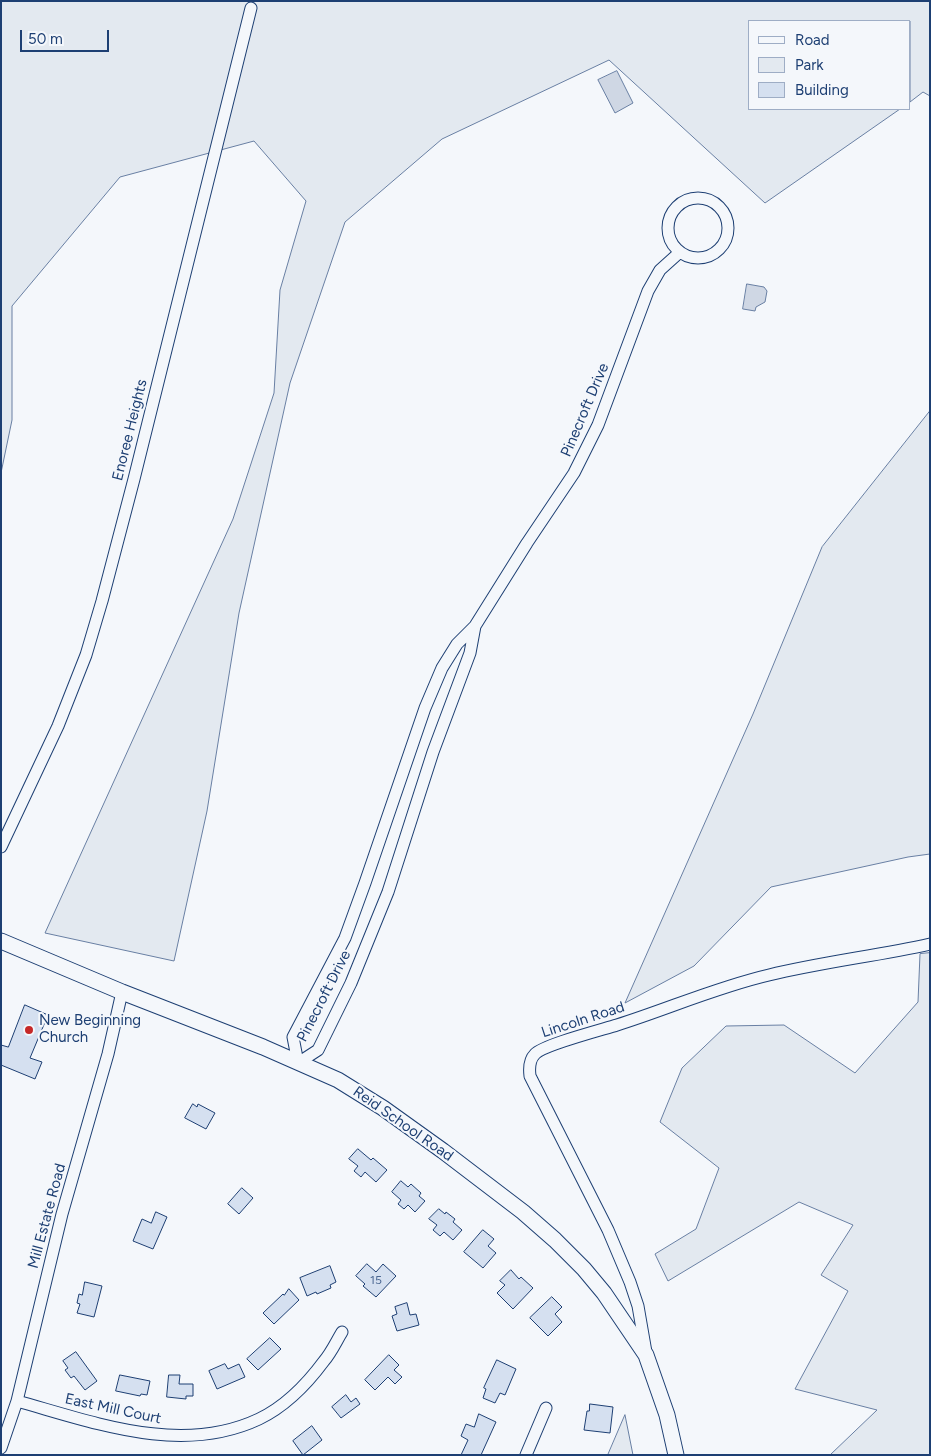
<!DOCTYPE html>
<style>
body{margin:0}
#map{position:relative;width:931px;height:1456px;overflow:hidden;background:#f4f7fb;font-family:Figtree,sans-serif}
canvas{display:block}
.frame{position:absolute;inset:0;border:2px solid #1d3f73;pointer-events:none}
.legend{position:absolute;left:748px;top:20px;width:162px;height:90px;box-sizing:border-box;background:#f4f7fb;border:1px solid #9eadc5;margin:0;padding:6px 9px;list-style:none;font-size:15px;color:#1d3f73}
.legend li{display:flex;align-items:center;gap:10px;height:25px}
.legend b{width:25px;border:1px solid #9eadc5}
.scale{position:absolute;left:20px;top:30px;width:89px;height:22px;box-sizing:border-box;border:2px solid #1d3f73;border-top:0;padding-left:6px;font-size:15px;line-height:18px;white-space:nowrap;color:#1d3f73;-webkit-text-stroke:4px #f4f7fb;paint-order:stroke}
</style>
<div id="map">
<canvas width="931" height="1456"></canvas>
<div class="frame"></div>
<ul class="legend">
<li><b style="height:6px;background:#f4f7fb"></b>Road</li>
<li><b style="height:14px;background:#e3e9f0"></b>Park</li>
<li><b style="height:14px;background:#d5e0f0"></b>Building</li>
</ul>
<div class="scale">50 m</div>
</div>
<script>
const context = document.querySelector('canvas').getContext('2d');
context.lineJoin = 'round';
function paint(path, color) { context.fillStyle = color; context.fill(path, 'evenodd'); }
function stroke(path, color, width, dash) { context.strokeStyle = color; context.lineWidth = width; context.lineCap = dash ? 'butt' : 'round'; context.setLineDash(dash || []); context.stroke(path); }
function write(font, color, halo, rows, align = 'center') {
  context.font = font + ' Figtree,sans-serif'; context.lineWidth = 4; context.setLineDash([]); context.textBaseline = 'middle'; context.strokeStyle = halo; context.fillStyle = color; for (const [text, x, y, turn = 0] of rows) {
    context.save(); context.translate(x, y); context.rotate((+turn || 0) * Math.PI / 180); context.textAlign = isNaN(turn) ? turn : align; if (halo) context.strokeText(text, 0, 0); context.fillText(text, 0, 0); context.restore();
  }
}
const green = new Path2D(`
 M1,1H930V96L923,92L910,102V21H750V109H900L765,203L609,60L442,139L345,222L290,383L239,613L207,811L174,961L45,933L233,519L274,393L280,290L306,201L254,141L120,177L12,306V420L1,473Z
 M930,411V854L908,857L771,887L694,966L625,1003L753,714L822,547Z
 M930,953V1455H830L877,1410L795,1389L848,1291L821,1275L853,1225L799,1202L668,1281L655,1254L696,1229L719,1168L660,1122L682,1068L726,1026L784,1025L855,1073L918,1002L920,954Z
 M625,1415L633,1455H608Z`);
const water = new Path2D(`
 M617,71L633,103L615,113L598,80Z
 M747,284L764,287L767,291L765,302L756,307L755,311L743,309Z`);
const building = new Path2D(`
 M25,1005L48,1015L30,1058L42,1062L35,1079L1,1065V1045L8,1047Z
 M193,1104L197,1107L198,1104L215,1113L206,1129L185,1118Z
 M358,1149L371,1160L373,1158L387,1170L376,1182L365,1172L361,1177L354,1171L358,1166L349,1159Z
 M401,1181L408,1187L411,1184L421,1193L419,1196L425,1201L415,1212L408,1205L404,1209L398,1204L401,1200L392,1192Z
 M242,1188L253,1198L239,1214L228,1204Z
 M439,1209L445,1214L446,1212L455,1219L453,1222L462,1230L453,1240L444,1232L440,1236L433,1230L437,1225L429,1219Z
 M156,1212L167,1217L153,1249L133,1241L142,1219L151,1223Z
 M483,1230L494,1239L488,1246L496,1253L483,1268L464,1252Z
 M367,1264L376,1272L383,1264L396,1276L376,1297L363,1286L365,1284L356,1276Z
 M330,1266L336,1282L330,1285L331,1288L317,1294L316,1292L307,1296L300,1278Z
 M511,1270L519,1279L521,1277L533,1288L513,1309L497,1293L505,1285L500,1281Z
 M85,1282L102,1286L94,1317L77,1313L80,1304L77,1303L79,1294L82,1295Z
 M289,1289L299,1300L274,1324L263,1313L283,1294L284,1295Z
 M552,1297L562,1307L555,1314L562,1322L548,1336L530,1318Z
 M407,1303L410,1315L416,1314L419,1325L397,1331L392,1316L397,1314L395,1307Z
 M270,1338L281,1349L258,1370L247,1359Z
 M76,1352L97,1381L85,1390L74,1376L71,1378L65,1370L68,1368L63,1361Z
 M389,1355L399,1365L394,1370L402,1377L395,1384L388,1377L375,1390L365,1380Z
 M497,1360L516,1369L505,1395L500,1393L495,1403L483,1398L486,1389L484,1388Z
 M225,1364L228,1369L239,1364L245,1377L217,1389L209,1371Z
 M120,1375L150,1381L147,1395L141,1394L140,1396L116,1391Z
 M169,1375H180L179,1384H193V1396H186V1399L167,1397Z
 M346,1395L351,1402L356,1398L360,1404L341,1418L332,1407Z
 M590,1404L613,1407L610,1433L584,1430L587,1411H589Z
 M479,1414L496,1422L481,1455H461L468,1440L461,1436L466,1424L474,1427Z
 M312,1426L322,1440L303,1455L293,1441Z`);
const street = new Path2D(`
 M668 228a30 30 0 1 1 60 0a30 30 0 1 1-60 0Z
 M475,626L470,653L433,752L388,892L351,983L318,1050L298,1063L293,1037L345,938L365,883L425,708L442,668L457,644L475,626L527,543L574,473L598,425L648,291L660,270L680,252
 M1,847L58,726L86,655L102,601L134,479L251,8
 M646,1352L638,1306L630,1282L608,1230L530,1076C529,1068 529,1060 535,1054C543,1045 601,1030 617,1025C668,1009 717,987 769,975C822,962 876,956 930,944
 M17,1401C93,1422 181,1456 259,1419C284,1407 307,1384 324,1361C331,1353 336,1342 342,1332
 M1,1448L17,1401L62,1214L108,1054L122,992
 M526,1455L546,1408`);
const secondary = new Path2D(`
 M1,941L122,992L263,1047L338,1080L383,1108L443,1151L523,1212L555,1240L584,1269L604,1293L646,1355L667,1415L676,1455`);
const markers = [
 [29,1030,5,"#c62828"]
];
const numberNames = [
 ["15",376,1280]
];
const streetNames = [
 ["Pinecroft Drive",585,410,-67],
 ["Enoree Heights",130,430,-76],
 ["Pinecroft Drive",324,996,-63],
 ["Lincoln Road",583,1020,-18],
 ["Reid School Road",403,1124,35],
 ["Mill Estate Road",47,1216,-75],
 ["East Mill Court",113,1409,12]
];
const poiNames = [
 ["New Beginning",39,1021],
 ["Church",39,1038]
];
paint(green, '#e3e9f0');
stroke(green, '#687fa3', 1);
paint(water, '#cfd7e4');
stroke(water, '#687fa3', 1);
paint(building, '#d5e0f0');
stroke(building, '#1d3f73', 1);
stroke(street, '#1d3f73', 13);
stroke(secondary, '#1d3f73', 17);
stroke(street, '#f4f7fb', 11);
stroke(secondary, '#f4f7fb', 15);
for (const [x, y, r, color] of markers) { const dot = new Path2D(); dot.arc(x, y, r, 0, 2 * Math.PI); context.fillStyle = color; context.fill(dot); stroke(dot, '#f4f7fb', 2); }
write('12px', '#4b6792', null, numberNames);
write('15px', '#1d3f73', '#f4f7fb', streetNames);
write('15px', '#1d3f73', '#f4f7fb', poiNames, 'left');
</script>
